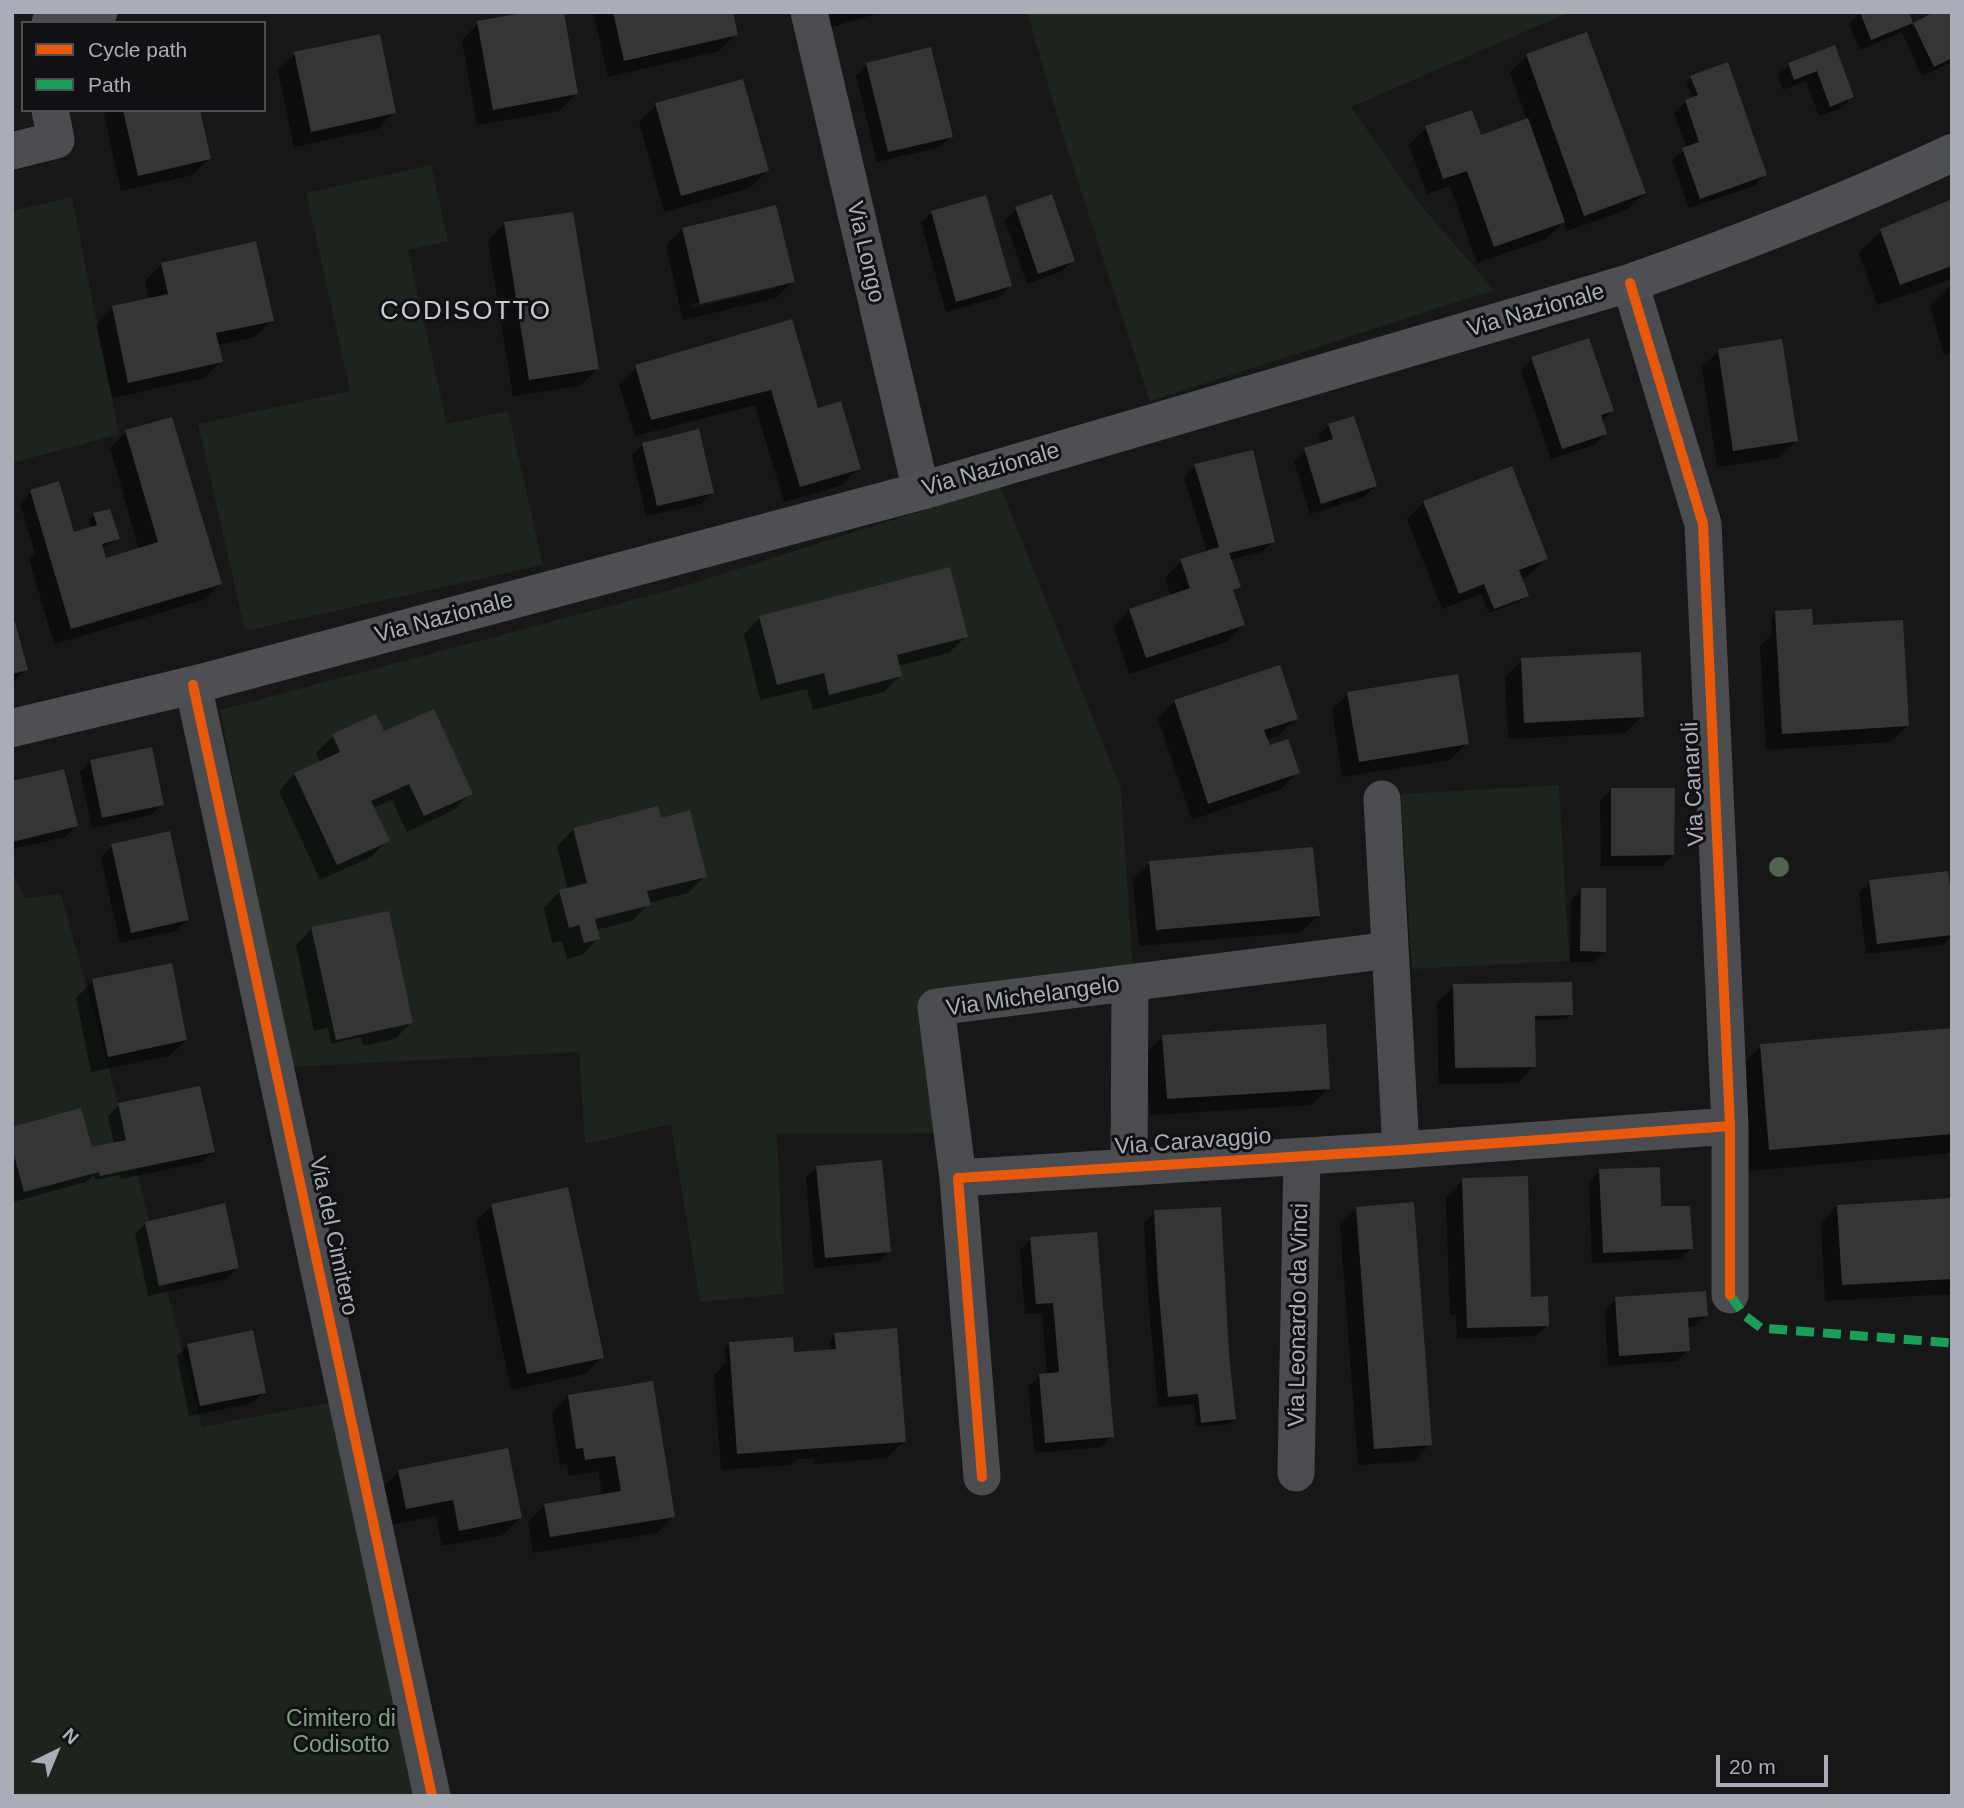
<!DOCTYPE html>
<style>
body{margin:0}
#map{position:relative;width:1964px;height:1808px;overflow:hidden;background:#171717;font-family:Arial,sans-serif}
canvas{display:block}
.frame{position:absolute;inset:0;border:14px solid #a8adb8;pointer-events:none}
.legend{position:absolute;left:21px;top:21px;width:245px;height:91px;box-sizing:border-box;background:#111113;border:2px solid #4d4f55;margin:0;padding:9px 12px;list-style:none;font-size:21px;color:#a8adb8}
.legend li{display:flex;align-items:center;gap:14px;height:35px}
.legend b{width:35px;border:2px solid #4d4f55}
.north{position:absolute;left:21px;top:1717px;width:70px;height:70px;-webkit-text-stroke:5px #111113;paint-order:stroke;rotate:43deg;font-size:19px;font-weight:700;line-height:28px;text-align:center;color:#a8adb8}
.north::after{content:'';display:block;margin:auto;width:24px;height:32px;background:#a8adb8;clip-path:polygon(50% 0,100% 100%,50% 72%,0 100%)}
.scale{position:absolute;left:1716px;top:1755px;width:112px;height:32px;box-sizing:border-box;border:4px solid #a8adb8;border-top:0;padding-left:9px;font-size:21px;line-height:24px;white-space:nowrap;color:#a8adb8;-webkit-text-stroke:5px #111113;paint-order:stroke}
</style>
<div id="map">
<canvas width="1964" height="1808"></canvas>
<div class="frame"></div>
<ul class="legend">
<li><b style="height:9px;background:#e8590c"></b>Cycle path</li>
<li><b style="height:9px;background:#1a9f57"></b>Path</li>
</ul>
<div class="north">N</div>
<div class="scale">20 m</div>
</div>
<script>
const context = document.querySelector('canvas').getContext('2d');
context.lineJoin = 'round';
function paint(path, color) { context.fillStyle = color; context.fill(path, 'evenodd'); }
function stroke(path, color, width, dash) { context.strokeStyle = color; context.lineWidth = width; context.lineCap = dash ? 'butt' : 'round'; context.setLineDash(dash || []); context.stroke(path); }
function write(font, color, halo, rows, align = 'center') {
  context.font = font + ' Arial,sans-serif'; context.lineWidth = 6; context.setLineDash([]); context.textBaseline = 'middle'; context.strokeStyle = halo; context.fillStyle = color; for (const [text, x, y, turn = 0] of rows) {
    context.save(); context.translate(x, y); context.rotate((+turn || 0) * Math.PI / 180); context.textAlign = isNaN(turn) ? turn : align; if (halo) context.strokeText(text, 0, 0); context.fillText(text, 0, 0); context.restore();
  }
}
const green = new Path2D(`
 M1027,12H1570L1351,107L1418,202L1494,290L1150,401L1064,139Z
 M431,165L448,241L408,250L447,424L508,411L543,565L245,631L198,424L350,391L306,193Z
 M72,197L119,434L12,463V211Z
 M1000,486L1121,789L1133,975L924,1001L942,1133L777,1134L784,1294L700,1302L671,1124L585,1144L579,1052L290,1067L220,710L681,587Z
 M1559,785L1569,961L1412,969L1401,794Z
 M12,872L25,898L61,894L137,1172L202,1427L342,1400L418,1796H12Z`);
const shadow = new Path2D(`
 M593,12H731L736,34L719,51L608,77Z
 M810,12H883L815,32Z
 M1907,12L1912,26L1952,12V62L1922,76L1902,32L1860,50L1849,24L1860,13Z
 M478,23L576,94L559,111L477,125L462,40Z
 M1586,34L1644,193L1627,210L1567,231L1564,221L1546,239L1477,263L1450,186L1427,194L1409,145L1426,128L1480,137L1527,120L1510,72L1527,56Z
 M1834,47L1852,97L1841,108L1819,116L1806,81L1783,90L1778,75L1789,64Z
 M295,54L394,112L378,129L294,147L278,71Z
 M867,65L951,136L940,147L877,162L856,76Z
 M1691,77L1765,175L1754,186L1689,208L1672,160L1687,148L1674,113L1685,102L1693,99L1686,82Z
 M742,81L767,171L750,188L664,212L639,122L656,105Z
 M103,110H198L209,159L192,175L121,191Z
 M1952,201V279L1877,305L1859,253L1881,231Z
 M1016,209L1073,260L1062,271L1027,284L1005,220Z
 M932,212L1010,286L999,297L946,312L921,223Z
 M504,224L597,369L580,386L513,396L488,241Z
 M682,229L793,281L776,298L683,320L666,246ZM776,284V288L692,308L691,304Z
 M162,264L272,320L255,337L217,345L221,361L204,378L112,398L96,325L113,308L149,300L145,281Z
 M1952,284V353L1944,356L1930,305Z
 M790,321L817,410L859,468L842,485L784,502L755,405L635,436L619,384L636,367Z
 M1719,351L1796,441L1779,458L1717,467L1702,367Z
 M1532,359L1612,410L1601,422L1605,434L1594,445L1551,459L1521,370Z
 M1329,425L1375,486L1364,497L1310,514L1294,461L1305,450L1321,444L1318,436Z
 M126,432L220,584L203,600L54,644L29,559L35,553L20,503L31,492L68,536L92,528L89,520L94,515L118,538L113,543L101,547L105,560L139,550L110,448Z
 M643,444L712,493L701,504L646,516L632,455Z
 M1195,466L1273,541L1262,552L1230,560L1239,587L1233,593L1243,625L1226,642L1129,674L1114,627L1130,610L1171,597L1165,578L1181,561L1207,552L1184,477Z
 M1424,502L1546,558L1529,575L1521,578L1527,595L1522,600L1489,613L1481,594L1442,609L1407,519Z
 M1776,613L1811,627L1907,726L1891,742L1766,750L1760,646L1772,634L1771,618Z
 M760,618L966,636L949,653L898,666L900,676L884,692L813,710L807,689L760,700L744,634Z
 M12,624L26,669L12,683Z
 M1522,660L1642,716L1625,733L1508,739L1505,677Z
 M1279,667L1296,718L1279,735L1266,740L1269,748L1298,772L1281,789L1192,820L1158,719L1174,702Z
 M1348,694L1467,743L1450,760L1342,777L1332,710Z
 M383,734L471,793L454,810L407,832L392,800L373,808L388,840L371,857L320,880L279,791L295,774L321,763L316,753L333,736Z
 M91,761L162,804L151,815L92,828L80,772Z
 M12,783L76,826L65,837L12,849Z
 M1611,790L1673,855L1662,866H1601L1600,801Z
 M660,820L705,876L688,893L649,903L632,921L596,930L598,939L582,955L567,959L562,941L552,943L544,908L560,891L568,890L557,846L574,829Z
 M112,846L187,920L176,931L120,943L101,857Z
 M1150,863L1318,916L1301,932L1139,946L1133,880Z
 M1870,882L1952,916V936L1943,945L1866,954L1859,893Z
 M1582,889L1604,951L1593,962H1570L1571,900Z
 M312,928L412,1022L395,1039L363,1046L361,1037L331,1044L328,1028L314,1031L296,945Z
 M93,981L186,1040L169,1056L91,1072L76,998Z
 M1454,986L1571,1014L1566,1019L1533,1020L1534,1066L1518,1083L1439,1084L1437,1003Z
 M1952,1029V1153L1748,1171L1739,1068L1761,1046Z
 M1163,1036L1328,1088L1312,1105L1150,1115L1146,1053Z
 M119,1105L213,1151L202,1162L121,1179L120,1175L95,1180L94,1175L86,1182L13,1202L12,1128L91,1149L114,1144L108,1116Z
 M817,1167L889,1251L878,1262L814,1268L806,1178Z
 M1600,1171L1691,1248L1680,1259L1592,1263L1589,1182Z
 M1463,1180L1529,1298L1547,1325L1536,1336L1457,1339L1456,1315H1450L1446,1197Z
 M1952,1200V1294L1825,1301L1821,1223L1837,1206Z
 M492,1205L602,1357L585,1374L511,1390L476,1222Z
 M1357,1208L1430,1444L1414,1461L1358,1465L1340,1225Z
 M1155,1212L1231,1391L1234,1419L1229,1424L1196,1427L1194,1404L1158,1407L1148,1295L1144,1223Z
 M146,1223L237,1268L226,1279L148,1296L135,1234Z
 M1031,1239L1112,1436L1101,1447L1035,1453L1028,1387L1039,1376L1047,1375L1042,1313L1025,1314L1020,1250Z
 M1616,1299L1706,1315L1695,1326L1686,1327L1688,1350L1677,1361L1608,1366L1605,1310Z
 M835,1335L904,1441L887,1458L815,1464L814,1459H797L791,1465L721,1470L714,1375L728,1361H726L724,1349L730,1343L792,1354L831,1351L830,1340Z
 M188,1345L264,1392L253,1403L189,1416L177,1356Z
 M568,1396L673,1516L657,1533L533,1553L528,1522L545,1505L603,1496L598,1471L569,1476L567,1464L560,1465L552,1413Z
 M399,1471L520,1518L503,1535L442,1546L436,1516L389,1525L382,1488Z`);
const building = new Path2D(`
 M529,12H564L578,94L493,110L477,21Z
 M613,12H733L738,35L624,61Z
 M1860,12H1909L1913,23L1871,40Z
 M1934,12H1952V58L1934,67L1913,23Z
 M1587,32L1646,193L1584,216L1526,54Z
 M380,34L396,113L311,132L294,52Z
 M1835,45L1854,97L1830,107L1817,71L1794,80L1788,63Z
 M931,47L953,137L888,152L866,63Z
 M1728,62L1767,175L1700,199L1682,148L1699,142L1685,100L1698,95L1690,76Z
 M743,79L769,171L681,196L655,103Z
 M123,110H200L211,159L138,176Z
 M1472,110L1481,135L1528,118L1565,222L1494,247L1467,171L1443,179L1425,126Z
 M1052,194L1075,261L1038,274L1015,207Z
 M986,195L1012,286L956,302L931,211Z
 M1952,199V266L1900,285L1880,229Z
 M776,205L795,282L700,304L682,228Z
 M573,212L599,369L529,380L504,222Z
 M256,241L274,321L216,333L223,362L128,383L112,306L168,294L161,263Z
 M792,319L818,408L841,401L861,469L800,487L771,390L651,420L635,365Z
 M1589,338L1614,411L1601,415L1607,434L1562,449L1531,357Z
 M1782,339L1798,441L1733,451L1718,349Z
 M1354,416L1377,486L1321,504L1304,448L1333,439L1328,424Z
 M172,417L222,584L71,629L30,490L59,481L74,532L97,525L93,513L110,509L120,539L102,544L106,558L158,542L125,430Z
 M699,429L714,493L657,506L642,443Z
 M1253,450L1275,542L1229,553L1241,587L1233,590L1245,625L1146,658L1129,609L1190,588L1180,559L1219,547L1194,464Z
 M1512,466L1548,559L1519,570L1529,596L1494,609L1484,584L1459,594L1423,501Z
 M950,567L968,637L897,655L902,676L829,695L824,673L777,685L759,616Z
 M1812,609L1813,625L1903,620L1909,726L1782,734L1775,611Z
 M15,622L28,670L12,674V623Z
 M1641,652L1644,717L1524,723L1521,658Z
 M1280,665L1298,719L1264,730L1270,745L1288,739L1300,773L1208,804L1174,700Z
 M1458,674L1469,744L1359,762L1347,692Z
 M434,709L473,794L424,816L409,784L371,801L390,841L337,865L294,773L340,752L332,734L376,714L384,731Z
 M152,747L164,805L102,818L90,760Z
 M64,769L78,826L12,842V781Z
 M1611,788H1675L1674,855L1611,856Z
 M658,806L661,818L690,810L707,877L647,891L651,905L595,919L600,939L584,943L579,925L569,928L559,890L587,883L573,828Z
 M170,831L189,920L131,933L111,844Z
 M1313,847L1320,916L1156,930L1149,861Z
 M1948,871L1952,902V935L1877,944L1869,880Z
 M1581,888H1606V952L1580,951Z
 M389,911L413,1023L336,1040L311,927Z
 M172,963L187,1040L108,1057L92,979Z
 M1572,982L1573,1015L1535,1016L1536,1067L1455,1068L1453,984Z
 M1326,1024L1330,1089L1167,1099L1162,1035Z
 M1952,1028V1134L1769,1150L1760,1044Z
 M200,1086L215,1152L100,1176L99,1172L24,1192L12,1148V1127L81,1108L92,1147L126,1140L118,1103Z
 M882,1160L891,1252L825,1258L816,1166Z
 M1660,1167L1661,1206H1690L1693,1249L1603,1253L1599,1169Z
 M1528,1176L1531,1297L1548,1296L1549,1326L1467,1328L1462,1178Z
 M568,1187L604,1358L527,1374L491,1204Z
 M1952,1198V1279L1842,1285L1837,1205Z
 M1414,1202L1432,1445L1374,1449L1356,1207Z
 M225,1203L239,1268L159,1286L145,1222Z
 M1221,1207L1229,1354L1236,1419L1201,1423L1198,1394L1168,1397L1158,1283L1154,1210Z
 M1097,1232L1114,1437L1045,1443L1039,1374L1059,1372L1053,1303L1036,1304L1030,1237Z
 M1706,1291L1708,1316L1688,1318L1690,1351L1619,1356L1615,1297Z
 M897,1328L906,1442L737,1454L729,1342L793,1337L794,1352L836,1349L834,1333Z
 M253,1330L266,1393L200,1406L187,1344Z
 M653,1381L675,1517L550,1537L544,1504L621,1491L615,1456L585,1460L583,1448L576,1449L568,1395Z
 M508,1448L522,1518L459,1531L453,1500L406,1509L398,1470Z`);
const minor = new Path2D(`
 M809,12L921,491
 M50,23L99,12
 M12,151L56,140L50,110
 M1630,283L1703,524L1730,1126V1295
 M193,685L432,1796
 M1382,799L1401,1150
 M1129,1167L1130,983
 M958,1178L936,1007L1390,950
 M1296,1473L1302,1156
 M982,1477L958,1178L1401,1150L1730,1126`);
const major = new Path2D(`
 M12,728L193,685L921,491L1630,283C1740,244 1847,202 1952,153`);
const quiet = new Path2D(`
 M1730,1295L1744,1315L1761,1328L1952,1343`);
const cycleway = new Path2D(`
 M1630,283L1703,524L1730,1126V1295
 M193,685L432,1796
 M982,1477L958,1178L1401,1150L1730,1126`);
const trees = [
 [1779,867]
];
const streetNames = [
 ["Via Longo",865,252,77],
 ["Via Nazionale",1536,311,-16],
 ["Via Nazionale",991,470,-16],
 ["Via Nazionale",444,618,-15],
 ["Via Canaroli",1694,784,-93],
 ["Via Michelangelo",1033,997,-8],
 ["Via Caravaggio",1193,1142,-4],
 ["Via del Cimitero",333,1236,78],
 ["Via Leonardo da Vinci",1299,1315,-89]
];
const parkNames = [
 ["Cimitero di",341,1720],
 ["Codisotto",341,1746]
];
const quarterNames = [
 ["CODISOTTO",466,312]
];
paint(green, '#1d241e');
paint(shadow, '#0007');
paint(building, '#353536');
stroke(minor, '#4b4c50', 37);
stroke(major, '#4d4f52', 38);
stroke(quiet, '#1a9f57', 9, [18, 9]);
stroke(cycleway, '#e8590c', 10);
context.fillStyle = '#506451';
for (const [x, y] of trees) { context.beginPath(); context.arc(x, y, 10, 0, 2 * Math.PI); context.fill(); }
write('23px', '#a8adb8', '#111113', streetNames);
write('23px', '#7fa381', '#111113', parkNames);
context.letterSpacing = '2px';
write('26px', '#c9ccd4', '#111113', quarterNames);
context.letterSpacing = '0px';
</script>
